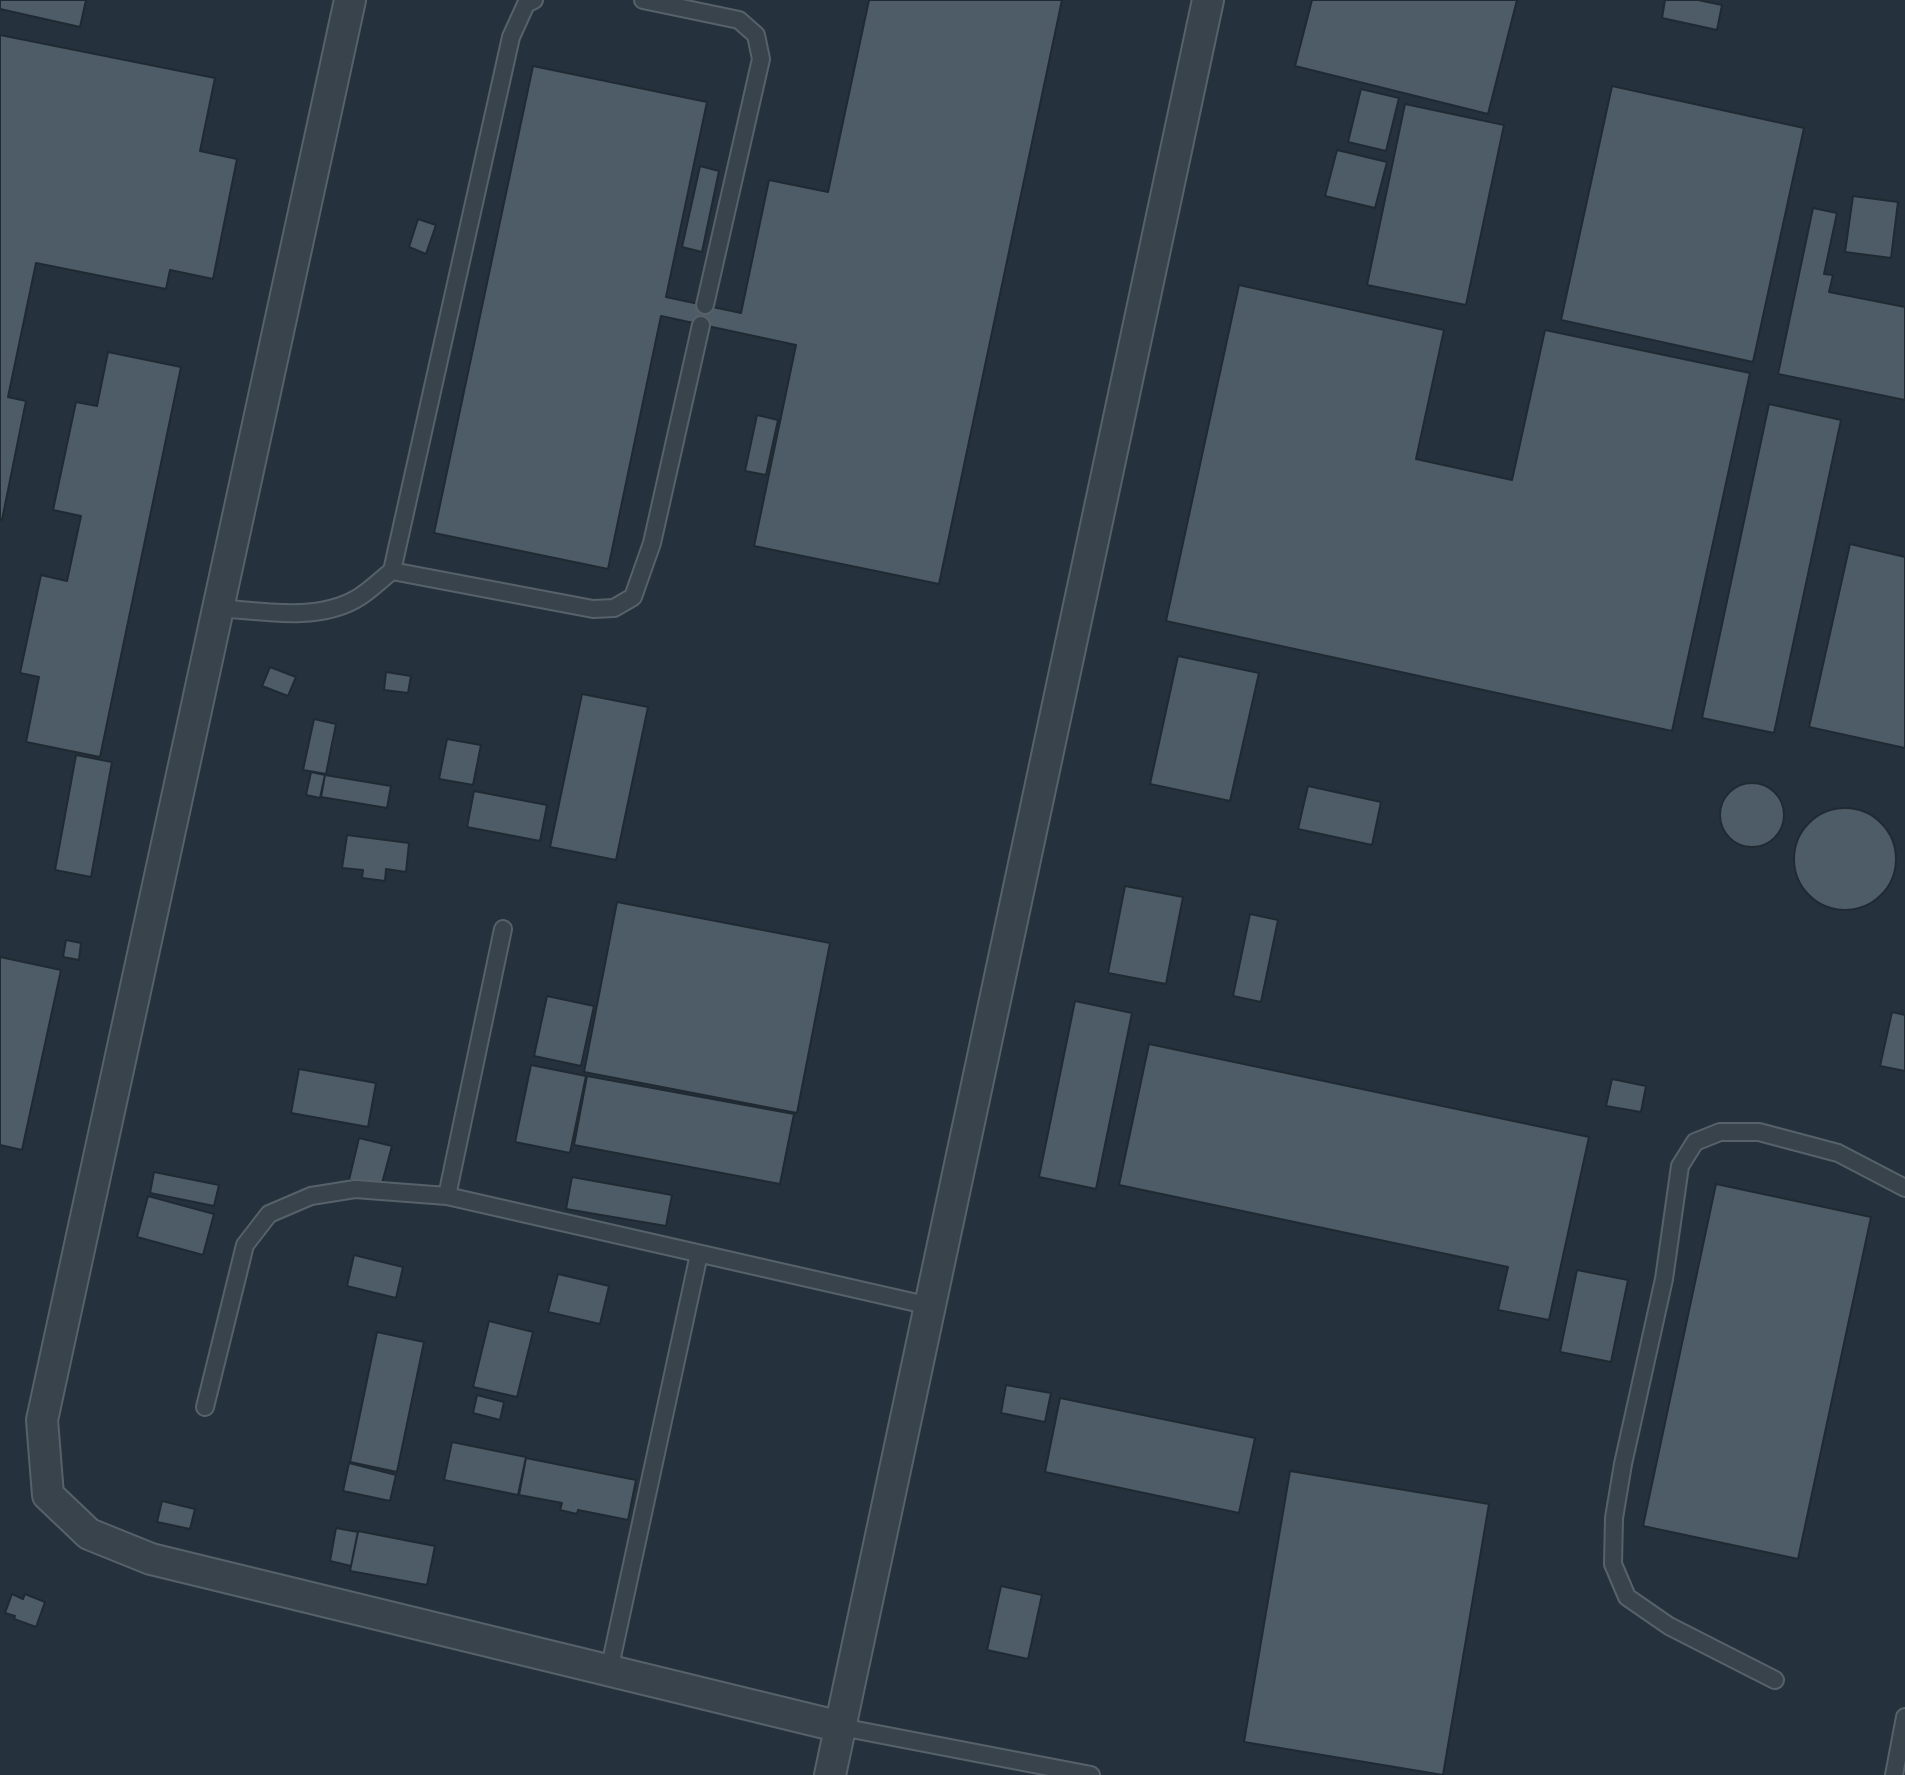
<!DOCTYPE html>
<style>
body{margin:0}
canvas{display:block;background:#25313c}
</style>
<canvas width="1905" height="1775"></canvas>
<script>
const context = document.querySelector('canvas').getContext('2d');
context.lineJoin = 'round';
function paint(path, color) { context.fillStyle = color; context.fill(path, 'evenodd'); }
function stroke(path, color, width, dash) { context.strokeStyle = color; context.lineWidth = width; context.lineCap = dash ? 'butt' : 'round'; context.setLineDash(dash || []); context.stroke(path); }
const building = new Path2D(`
 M0,0H86L80,27L0,9Z
 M869,0H1062L939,584L754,546L796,345L661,316L608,569L434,533L533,66L707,102L666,297L741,313L769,180L828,192Z
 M1312,0H1517L1488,114L1295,66Z
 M1665,0H1698L1722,5L1717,30L1662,18Z
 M0,35L215,78L200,151L237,159L213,279L170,270L166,289L36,263L8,397L26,401L2,520L0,519Z
 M1612,86L1804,128L1753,362L1561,320Z
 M1361,89L1399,98L1386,151L1348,142Z
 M1405,104L1504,125L1466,305L1367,285Z
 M1337,150L1387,162L1375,208L1325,196Z
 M700,166L719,171L702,252L682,247Z
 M1853,196L1898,202L1891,258L1845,252Z
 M1813,208L1837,213L1824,274L1833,275L1829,292L1905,307V400L1778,374Z
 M418,219L436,225L426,254L409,247Z
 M1239,285L1444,330L1416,459L1512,480L1545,330L1750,373L1672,731L1166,621Z
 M108,352L181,367L100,757L26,742L39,677L20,673L41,575L67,581L81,516L53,510L76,402L97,406Z
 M1769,404L1841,420L1774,733L1702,718Z
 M757,415L778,420L766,475L745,471Z
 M1850,544L1905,557V748L1809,727Z
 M1178,656L1259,673L1230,801L1150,784Z
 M270,667L296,677L288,696L262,686Z
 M386,672L411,676L408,693L384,690Z
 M582,694L648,707L616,860L550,847Z
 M314,719L336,724L326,774L303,770Z
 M447,739L481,745L473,785L439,779Z
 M76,755L112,762L91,877L55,870Z
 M311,772L325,775L320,798L306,795Z
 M325,775L391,786L387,808L321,797Z
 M1720 815a32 32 0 1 1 64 0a32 32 0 1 1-64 0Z
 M1308,786L1381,802L1372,845L1298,829Z
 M474,791L547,805L540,841L467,827Z
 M1794 859a51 51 0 1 1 102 0a51 51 0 1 1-102 0Z
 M347,835L409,843L406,872L386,869L385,881L362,878L363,870L342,868Z
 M1125,886L1183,897L1166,984L1108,973Z
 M617,902L830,943L797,1113L584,1072Z
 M1250,914L1278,920L1261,1002L1233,996Z
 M66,940L81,943L79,960L63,957Z
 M0,957L61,970L22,1150L0,1145Z
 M547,996L594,1006L581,1066L534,1056Z
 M1075,1001L1132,1013L1096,1189L1039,1177Z
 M1892,1012L1905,1015V1071L1880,1066Z
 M1149,1044L1589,1137L1549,1320L1498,1310L1508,1267L1119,1185Z
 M531,1065L586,1076L570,1153L515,1142Z
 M299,1069L376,1083L368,1127L291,1113Z
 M587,1076L794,1114L780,1184L574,1145Z
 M1612,1079L1646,1086L1641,1112L1606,1106Z
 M359,1138L392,1146L381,1187L349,1180Z
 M154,1172L219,1185L214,1206L150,1193Z
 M572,1177L672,1195L666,1226L566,1209Z
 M1716,1184L1871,1217L1798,1559L1643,1526Z
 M148,1196L214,1214L203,1255L137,1237Z
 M354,1255L403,1267L396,1298L347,1286Z
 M1577,1270L1628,1280L1611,1362L1560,1352Z
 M558,1274L609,1286L600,1324L548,1312Z
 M489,1321L533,1332L517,1397L473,1387Z
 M377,1332L424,1342L397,1472L350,1462Z
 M1006,1385L1051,1393L1045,1422L1001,1413Z
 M477,1395L504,1402L500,1420L473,1413Z
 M1060,1398L1255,1438L1239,1513L1045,1472Z
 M452,1442L526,1457L518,1495L444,1480Z
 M526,1458L636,1480L628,1520L578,1510L577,1514L560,1510L562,1503L519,1495Z
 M349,1463L396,1475L390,1501L343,1491Z
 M1290,1471L1489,1504L1443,1775L1244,1742Z
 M162,1501L195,1509L190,1529L157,1522Z
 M336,1528L358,1532L351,1566L330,1561Z
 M358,1531L435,1546L427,1585L350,1571Z
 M1001,1586L1042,1595L1028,1659L987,1650Z
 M12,1594L23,1599L25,1594L45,1602L36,1627L14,1619L15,1616L5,1613Z`);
const lane = new Path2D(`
 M643,0L739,20L756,35L761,59L705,305
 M392,571L511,37L526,4L534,0
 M218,608C262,611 316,622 356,599C369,592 380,580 392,571L593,609L614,608L633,597L652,543L701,325
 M447,1196L503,929
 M205,1407L245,1245L269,1214L311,1196L355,1189L447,1196L930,1306
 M609,1671L699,1254
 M1775,1680L1669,1626L1627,1597L1613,1564L1614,1518L1623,1464L1664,1279L1680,1166L1695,1142L1720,1132H1759L1838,1153L1905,1188
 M841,1727L1091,1775
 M1894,1775L1905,1717`);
const street = new Path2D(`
 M350,0L42,1420L48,1495L89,1534L151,1559L841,1727
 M830,1775L1208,0`);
paint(building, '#4e5c67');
stroke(building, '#202a33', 2);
stroke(lane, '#57616a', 20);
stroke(street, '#57616a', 34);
stroke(lane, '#39434c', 16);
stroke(street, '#39434c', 30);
</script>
